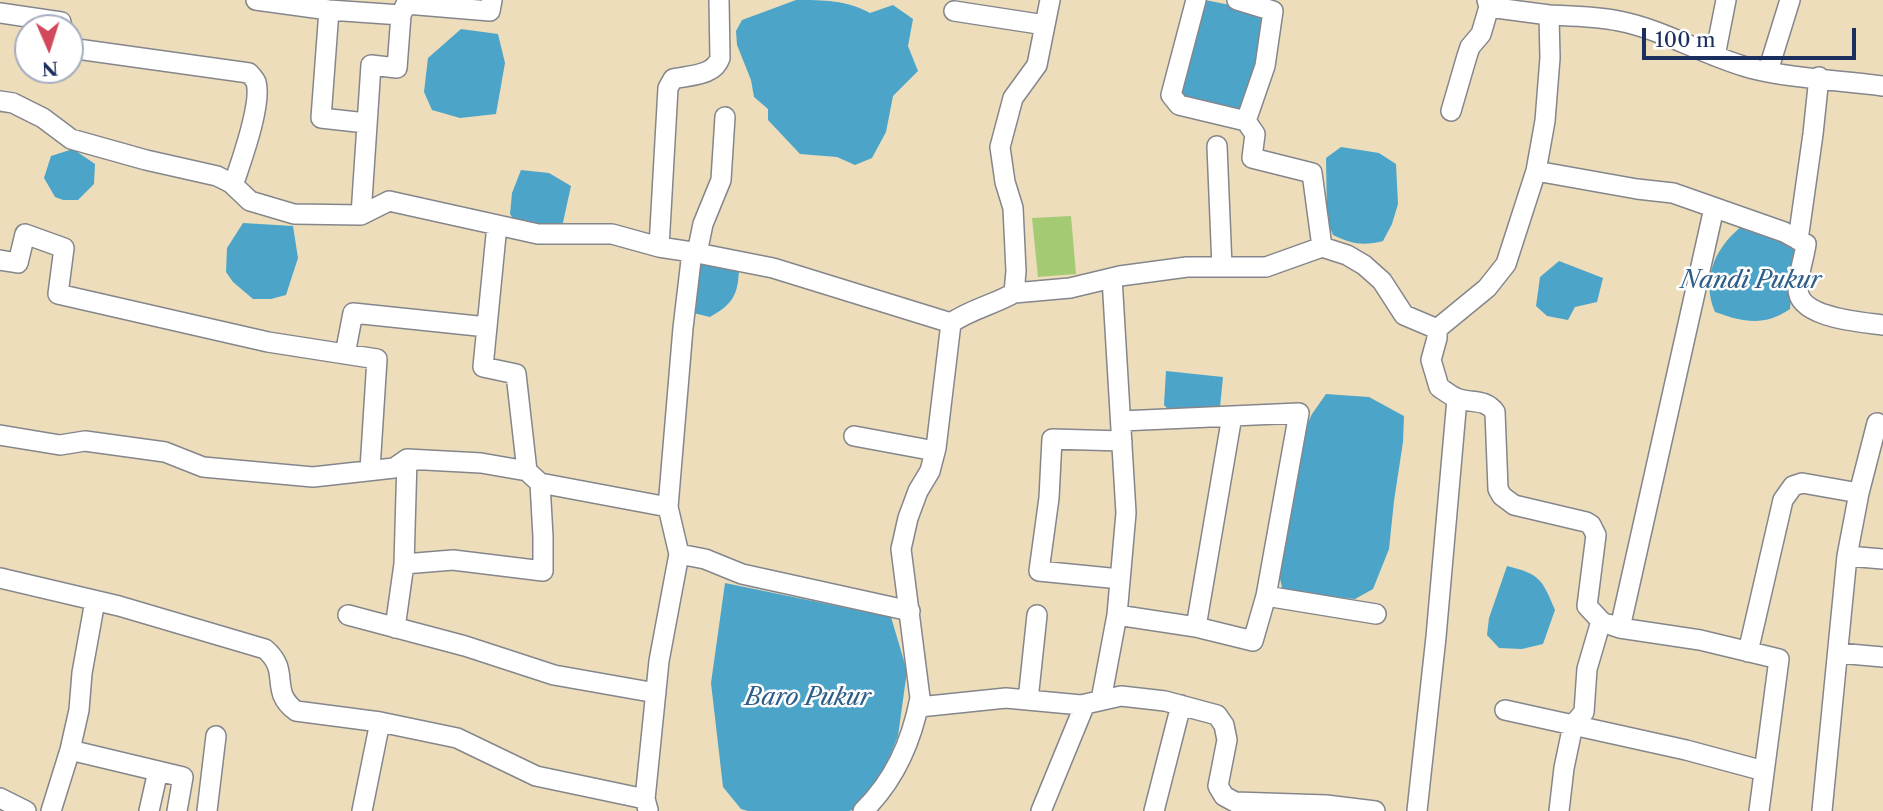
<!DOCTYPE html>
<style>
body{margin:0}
#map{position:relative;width:1883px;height:811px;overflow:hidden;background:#edddba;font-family:"Libre Caslon Text",serif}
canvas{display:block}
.north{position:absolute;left:14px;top:14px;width:70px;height:70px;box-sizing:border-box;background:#fff;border:2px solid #a4acbf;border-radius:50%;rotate:177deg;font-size:19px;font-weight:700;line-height:28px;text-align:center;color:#1b2f5e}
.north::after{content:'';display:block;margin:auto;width:24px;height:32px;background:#d1495b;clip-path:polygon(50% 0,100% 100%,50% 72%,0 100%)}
.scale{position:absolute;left:1642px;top:28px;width:214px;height:32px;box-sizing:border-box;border:4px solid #1b2f5e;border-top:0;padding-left:9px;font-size:21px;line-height:24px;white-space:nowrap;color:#1b2f5e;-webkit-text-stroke:5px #fff;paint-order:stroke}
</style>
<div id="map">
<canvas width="1883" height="811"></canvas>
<div class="north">N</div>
<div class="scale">100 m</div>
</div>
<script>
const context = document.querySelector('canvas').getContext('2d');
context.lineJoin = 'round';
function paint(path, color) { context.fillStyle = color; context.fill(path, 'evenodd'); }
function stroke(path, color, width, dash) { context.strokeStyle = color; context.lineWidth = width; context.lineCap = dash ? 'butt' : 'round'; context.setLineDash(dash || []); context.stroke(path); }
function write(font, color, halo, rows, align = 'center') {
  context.font = font + ' "Libre Caslon Text",serif'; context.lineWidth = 5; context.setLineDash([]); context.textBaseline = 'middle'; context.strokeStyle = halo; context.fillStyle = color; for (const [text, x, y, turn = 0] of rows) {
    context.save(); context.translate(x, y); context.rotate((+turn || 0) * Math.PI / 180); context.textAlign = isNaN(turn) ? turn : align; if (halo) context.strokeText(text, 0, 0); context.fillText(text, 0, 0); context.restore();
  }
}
const green = new Path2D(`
 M1071,216L1076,274L1038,277L1032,218Z`);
const water = new Path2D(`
 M796,0C823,0 847,0 870,13L893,5L913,19L908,46L918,71L893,96L886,132L872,158L855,165L837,157L800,154L768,120V109L754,97L751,80L737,45L736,31L742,20Z
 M1205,0L1235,6L1268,20L1246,114L1224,111L1181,95L1197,11Z
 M461,29L498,34L505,63L496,114L460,118L432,110L424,92L428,58Z
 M1341,147L1379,153L1396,164L1398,204L1392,224L1383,241C1364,246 1351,244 1333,235L1327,221L1326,158Z
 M73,149L95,164L94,184L78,200H63L55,197L44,178L51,156Z
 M521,170L549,173L571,186L562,227H519L510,214L512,193Z
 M243,223L293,226L298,258L286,295L271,299H253L233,282L226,272L227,248Z
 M1746,223L1790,245L1795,252L1790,309C1764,327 1743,322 1715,312C1700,277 1717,244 1746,223Z
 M707,260L739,269C738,295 733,304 710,317L689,312L696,265Z
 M1559,261L1603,278L1597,302L1575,307L1568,320L1547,316L1536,306L1540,277Z
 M1166,371L1223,377L1219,417L1177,419L1164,405Z
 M1326,394L1369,397L1404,416L1403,442L1394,501L1389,549L1373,589L1355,599L1283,592L1277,565L1299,441L1312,414Z
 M1507,566C1540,574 1542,579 1555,610L1543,644L1522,649L1499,648L1487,635L1489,618Z
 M725,583L891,617L907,671L898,736L871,803L849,811H748L741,809L723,787L711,683Z`);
const minor = new Path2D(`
 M256,0L329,10L401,15
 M1196,0L1171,95L1179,105L1246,121L1265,66L1273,11L1237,0
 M1487,0L1489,7L1549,15L1550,58L1545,121L1536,171L1637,189L1673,193L1784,232L1806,244C1804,259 1798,274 1798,288C1797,318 1861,322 1883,325
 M329,10L321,118L366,123
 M954,11L1045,25
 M0,13L61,22L62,28
 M1549,15C1572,16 1596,16 1619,21C1665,30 1705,56 1750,68C1793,79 1839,80 1883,86
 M1715,56L1726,0
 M1768,71L1790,0
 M0,101L13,103L43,118L71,139L146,160L217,176L231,183L236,177C243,156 262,103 256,82C256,81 250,74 249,73L70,48
 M1451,111L1467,56L1470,47L1481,34L1489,7
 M1246,121L1255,134L1252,158L1312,173L1322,247
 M1217,146L1222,267
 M231,183L250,201L294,214L361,215L389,201L538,234H612L659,247L692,252
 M361,215L371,65L397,68L401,15L406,4L490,11L492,0
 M497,225L483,367L516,374L527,471
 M1798,240L1813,134L1819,77
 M659,247L668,88L673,79C690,75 714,76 720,58L719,0
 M697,253L703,224L721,180L725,117
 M0,260L18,263L25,234L64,248L58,294L268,342L377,359L370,469
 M1014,293L1070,288L1120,276L1187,267H1266L1322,247L1347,255L1364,265L1382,281L1404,315L1437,329V338L1431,360L1439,387C1445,391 1452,397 1459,399C1472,403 1486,399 1495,412L1498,489L1502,496L1514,505L1586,522L1591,525L1596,535L1587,606L1601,621L1587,669L1584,712L1573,725L1564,768L1559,811
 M1437,329L1487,288L1506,264L1536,171
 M345,354L353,313L487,327
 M0,435L60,445L85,441L165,452L203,467L313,477L394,468L407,459L481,463L527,471L540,483L668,507
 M854,436L935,451
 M407,459L404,564L453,560L543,571V537L540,483
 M1859,493L1877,423
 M679,554L705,559L742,574L910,611
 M0,578L119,606L265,649C292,672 268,690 296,711L380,722L457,738L536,776L645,799L648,810
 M1120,579L1039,571L1049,498L1052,439L1122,441
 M1266,596L1376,614
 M348,615L465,646L554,675L656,693
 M1117,615L1196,627L1253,641L1266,596L1299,413L1121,421
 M1608,624L1620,628L1700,640L1779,659L1759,811
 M1196,627L1232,416
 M395,628L404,564
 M1620,628L1714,208
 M1748,652L1783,500L1793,486L1802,483L1859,493L1847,556L1883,559
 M1838,653L1883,657
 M1028,700L1037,615
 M1101,700L1117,615L1126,513L1112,278
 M919,707L1006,698L1081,705L1121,696L1165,701L1217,715L1224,725L1227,740L1218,786L1224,796L1235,802L1326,805L1375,811
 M1505,710L1686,750L1764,771
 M70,750L183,777L177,811
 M0,798L26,811
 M645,799L659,661L679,554L668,507L683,328L692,252L773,268L951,323
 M51,811L70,750L79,710L82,673L95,601
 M149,811L158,771
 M207,811L216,736
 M362,811L380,722
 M863,811C894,781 912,740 920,698L901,549L908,518L918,491L930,471L936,448L951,323C971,309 993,305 1014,293L1016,271L1013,208L1005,182L1000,147L1013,98L1037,65L1050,0
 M1041,811L1085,704
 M1154,811L1181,705
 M1417,811L1436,637L1457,399
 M1822,811L1847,556`);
const waterNames = [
 ["Nandi Pukur",1751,281],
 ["Baro Pukur",808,698]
];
paint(green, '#a5ca74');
paint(water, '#4ca5c9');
stroke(minor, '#84868c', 22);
stroke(minor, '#fff', 19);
write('italic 24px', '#2f5e89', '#fff', waterNames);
</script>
